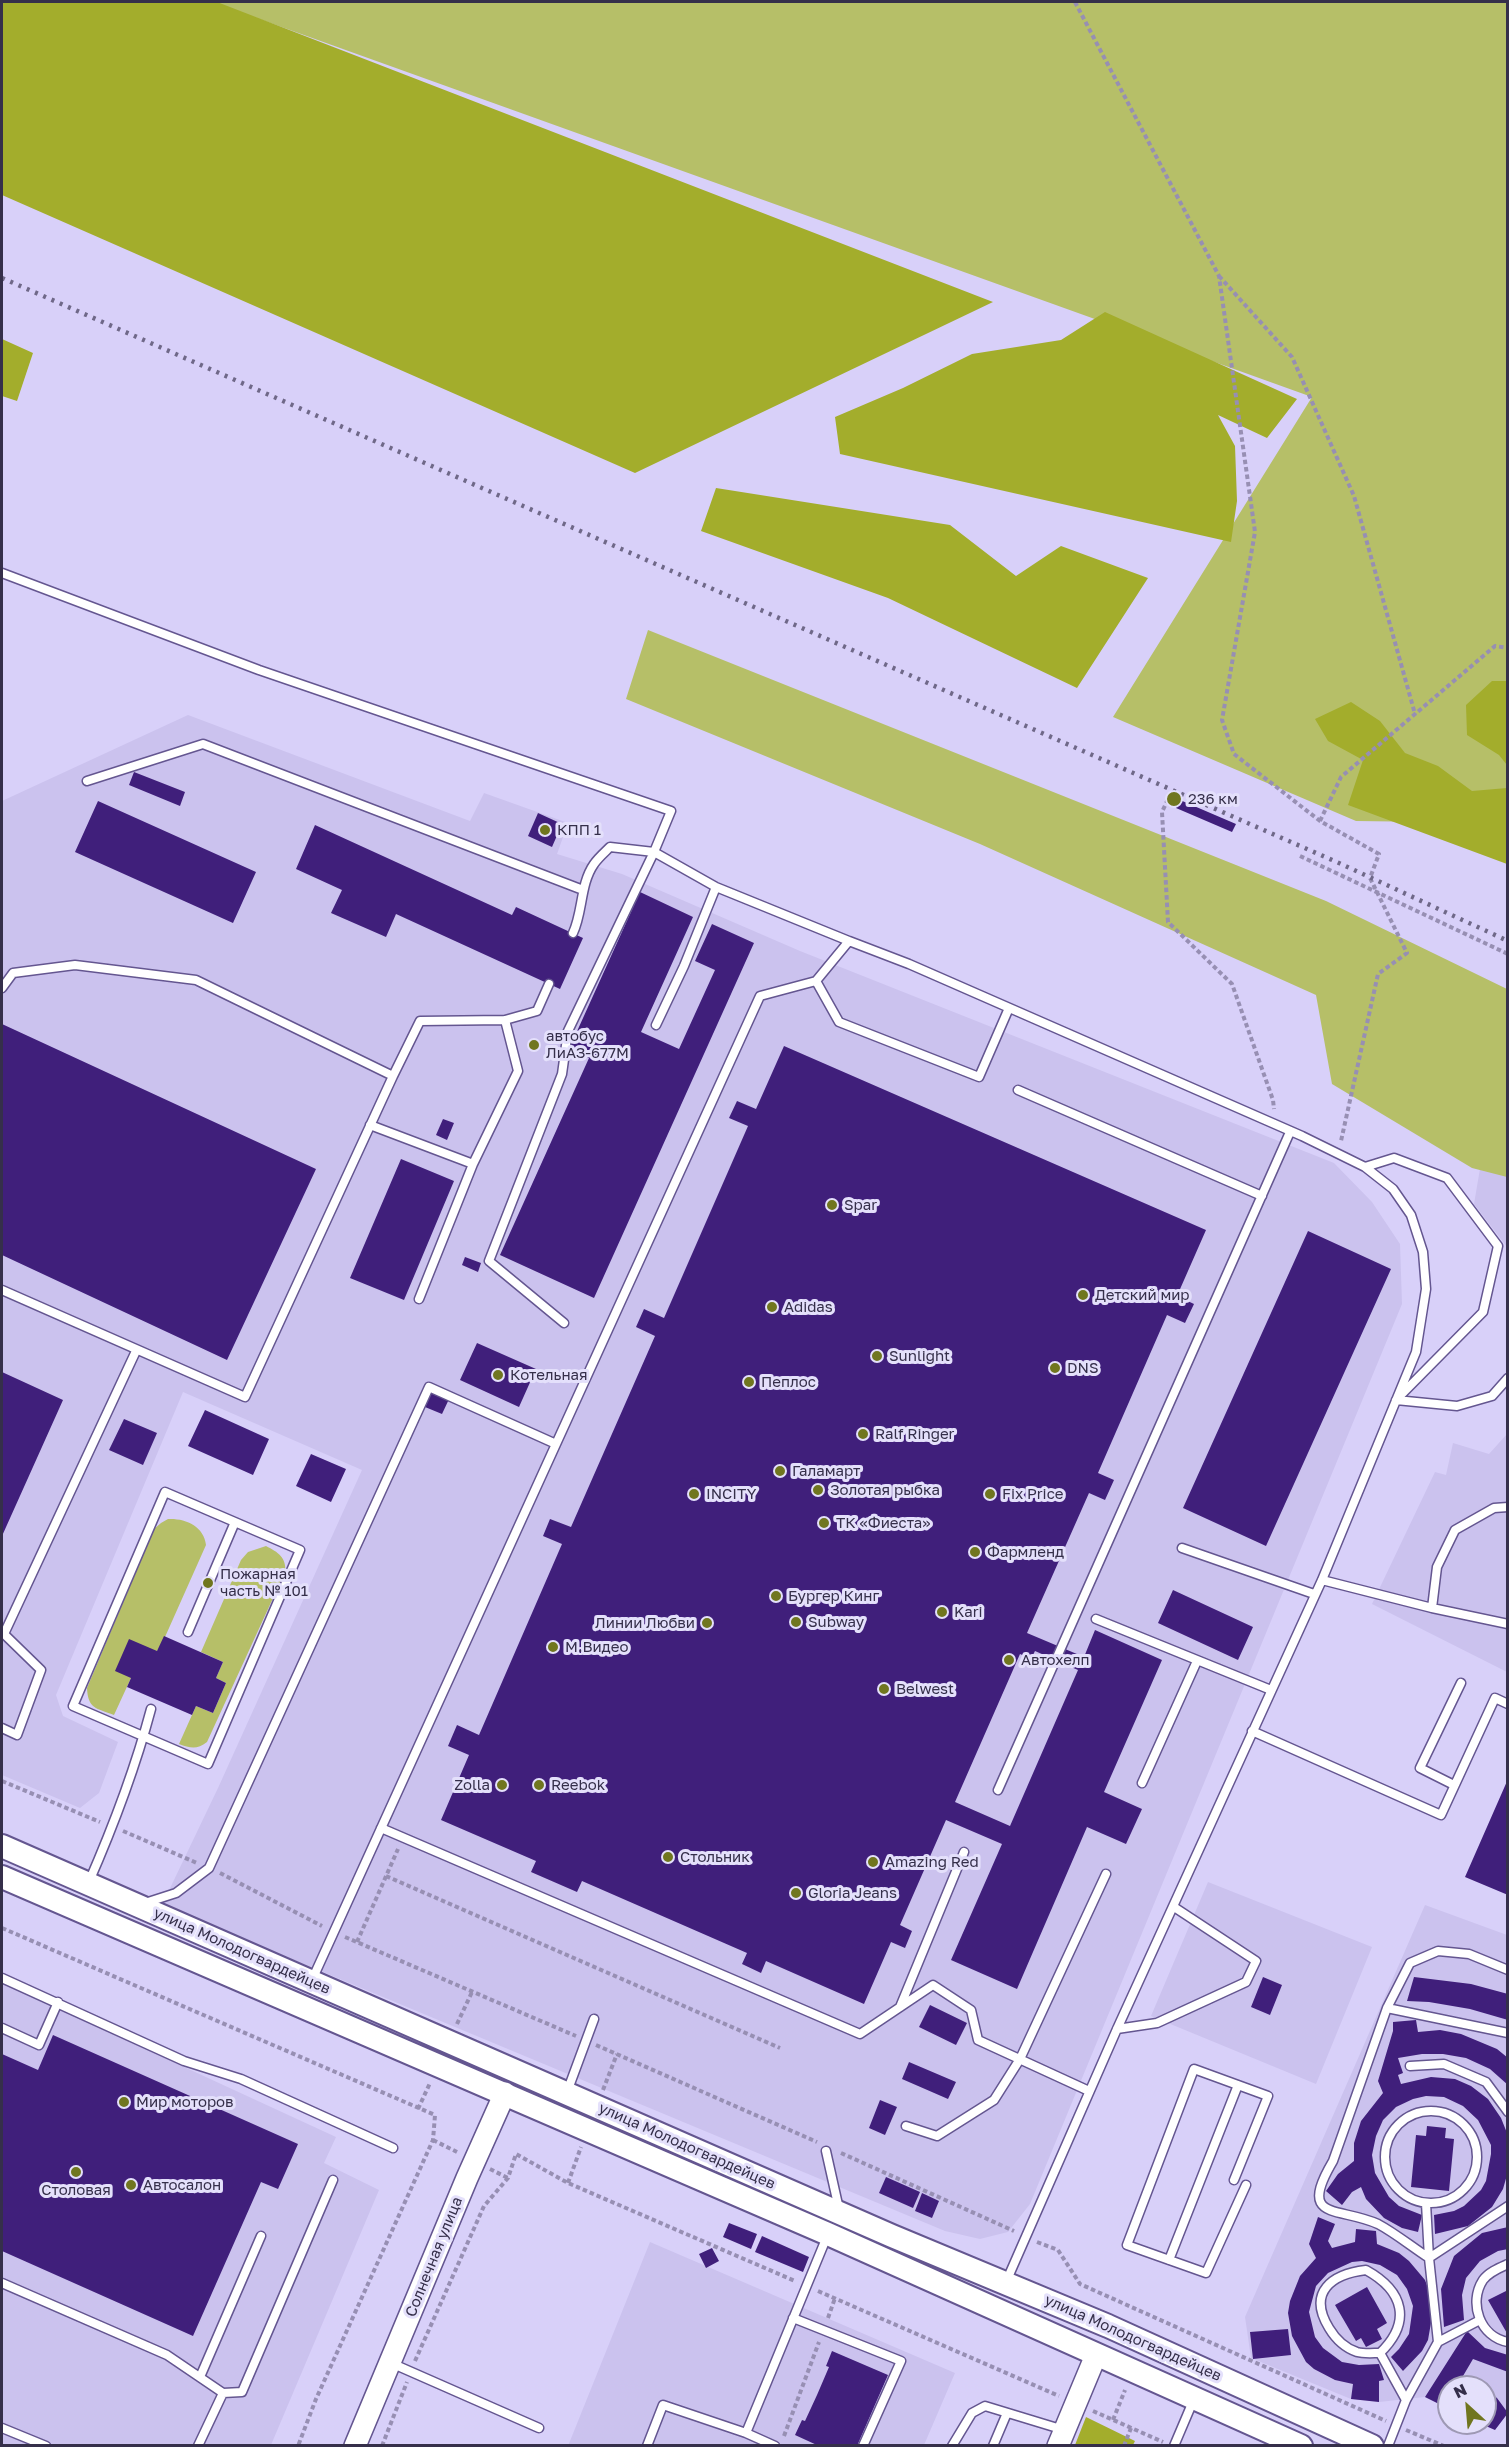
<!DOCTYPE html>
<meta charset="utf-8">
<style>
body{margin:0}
#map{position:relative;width:1509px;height:2447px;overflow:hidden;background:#d8d0f9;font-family:"Golos Text",sans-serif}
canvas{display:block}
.frame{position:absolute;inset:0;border:3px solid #352f4a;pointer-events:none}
.north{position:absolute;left:1437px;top:2375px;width:60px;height:60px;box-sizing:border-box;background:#e4e0fb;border:2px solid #9e99b4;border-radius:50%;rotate:334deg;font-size:16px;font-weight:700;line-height:24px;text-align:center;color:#352f4a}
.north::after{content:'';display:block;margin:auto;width:21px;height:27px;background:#70761f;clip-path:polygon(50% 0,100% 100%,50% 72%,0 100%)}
</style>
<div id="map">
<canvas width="1509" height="2447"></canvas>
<div class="frame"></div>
<div class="north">N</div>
</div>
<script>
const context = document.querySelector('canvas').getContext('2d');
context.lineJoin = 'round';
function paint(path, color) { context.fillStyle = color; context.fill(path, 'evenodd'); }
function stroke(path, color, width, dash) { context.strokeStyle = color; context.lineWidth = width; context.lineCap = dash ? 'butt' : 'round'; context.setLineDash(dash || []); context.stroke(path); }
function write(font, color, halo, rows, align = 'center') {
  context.font = font + ' "Golos Text",sans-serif'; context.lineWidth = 6; context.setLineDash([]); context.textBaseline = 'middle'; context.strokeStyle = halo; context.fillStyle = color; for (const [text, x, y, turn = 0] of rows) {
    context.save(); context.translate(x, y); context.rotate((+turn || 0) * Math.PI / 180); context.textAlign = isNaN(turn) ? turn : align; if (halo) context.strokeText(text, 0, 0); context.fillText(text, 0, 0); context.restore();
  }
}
const built = new Path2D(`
 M188,715L470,821L484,793L568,823L557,854L622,874L800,951L1334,1163L1372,1202L1400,1244L1402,1304L1030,2204L1008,2232L980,2239L945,2231L162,1905L218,1788L362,1470L183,1392L56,1695L63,1716L118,1742L99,1793L80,1808L2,1775V801Z
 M1482,1157L1507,1165V1247L1474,1204Z
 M1507,1434V1672L1372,1604L1435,1472L1446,1475L1453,1443L1489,1454Z
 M1208,1882L1372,1947L1316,2084L1151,2016Z
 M1425,1905L1507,1935V2413L1495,2430L1479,2423H1485V2387H1449V2409L1425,2397L1379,2402L1351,2399L1251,2358L1245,2317Z
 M2,1983L336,2137L324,2163L379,2190L271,2445L2,2446Z
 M650,2242L955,2373L924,2445L568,2446Z`);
const green = new Path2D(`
 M212,2H1507V823L1356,821L1113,717L1312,397Z
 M648,630L1326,901L1507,989V1177L1472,1168L1332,1084L1316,995L980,844L626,699Z
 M168,1519C185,1518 204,1526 206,1545L165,1637L157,1651L131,1678L114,1715C96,1708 88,1709 87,1688L154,1529L161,1523Z
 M266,1546C278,1552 287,1558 285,1572L207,1742C197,1750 190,1748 179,1744L196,1706L213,1713L226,1683L216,1678L223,1662L201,1652L241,1560L248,1552Z`);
const forest = new Path2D(`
 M2,2H217L993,302L635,473L2,195Z
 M1105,312L1297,399L1267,438L1218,415L1235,446L1237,501L1231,542L840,454L835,417L903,388L972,354L1061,340Z
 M2,339L33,353L17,401L2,396Z
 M716,488L950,525L1016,576L1061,546L1148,578L1077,688L888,598L701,531Z
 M1492,681H1507V765L1499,755L1467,735L1466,705Z
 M1351,702L1380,721L1405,753L1438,766L1472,791L1507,788V864L1348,805L1363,760L1328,741L1315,719Z
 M1086,2417L1135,2441L1133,2445H1075Z`);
const building = new Path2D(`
 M134,772L185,792L180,806L129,785Z
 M1180,800L1236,824L1232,832L1176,808Z
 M98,801L256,872L233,923L75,852Z
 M538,813L562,824L552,847L528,836Z
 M315,825L512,915L516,907L583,938L560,989L396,914L386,937L331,913L342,890L296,869Z
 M640,892L693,917L641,1032L679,1049L715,970L695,961L712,924L754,943L594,1298L500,1255L589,1058L569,1049Z
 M2,1024L316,1169L227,1360L2,1255Z
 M784,1046L1206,1230L1177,1296L1194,1304L1185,1323L1167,1315L1098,1473L1114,1480L1105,1500L1089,1493L1027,1633L1084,1657L1095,1630L1162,1660L1104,1792L1142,1809L1126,1844L1087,1827L1017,1989L951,1960L1002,1844L946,1820L900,1925L912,1931L905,1948L891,1942L864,2004L766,1961L761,1973L742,1964L747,1953L582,1881L577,1892L531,1872L536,1861L441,1820L469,1755L448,1746L457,1725L479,1735L562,1544L543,1536L550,1519L571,1527L655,1336L636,1327L644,1309L664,1318L748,1126L729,1118L737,1101L756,1109ZM1035,1651L1078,1670L1010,1826L955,1802L1020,1654L1031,1659Z
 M443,1119L454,1123L447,1140L436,1135Z
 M401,1159L454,1181L404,1300L350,1278Z
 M1308,1231L1391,1269L1266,1546L1183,1508Z
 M465,1257L481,1263L478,1272L462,1265Z
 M477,1343L536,1369L519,1407L460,1380Z
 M2,1372L63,1400L2,1536Z
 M433,1390L450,1397L442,1414L425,1407Z
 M205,1410L269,1439L253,1475L188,1446Z
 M124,1419L157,1433L143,1465L109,1450Z
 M311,1454L346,1469L331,1502L296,1486Z
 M1173,1590L1253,1627L1238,1660L1158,1623Z
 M164,1636L223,1662L216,1678L226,1683L213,1713L196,1706L192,1715L127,1687L131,1678L115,1671L129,1639L157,1651Z
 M1508,1779V1895L1465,1877Z
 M1263,1977L1282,1985L1270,2015L1251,2007Z
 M1414,1977L1471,1984L1508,1994V2020L1470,2009L1429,2002L1407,2001Z
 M930,2005L967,2023L956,2045L919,2027Z
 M1416,2020L1418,2032L1440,2030L1461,2034L1497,2049L1508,2058V2085L1490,2069L1466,2058L1443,2054H1422L1398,2058L1403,2073L1398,2075L1401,2084L1431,2077L1455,2079L1471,2086L1488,2099L1501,2118L1507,2133V2175L1503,2189L1492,2207L1468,2226L1435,2234L1434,2215L1454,2211L1464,2206L1481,2190L1486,2181L1491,2154V2145L1478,2120L1463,2106L1444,2097L1426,2096L1413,2099L1396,2107L1383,2120L1376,2136L1372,2155L1375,2173L1389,2197L1399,2206L1422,2215L1418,2232L1402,2228L1384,2218L1366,2199L1361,2187L1352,2192L1342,2205L1326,2191L1338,2174L1354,2161V2143L1361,2121L1383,2093L1378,2081L1393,2031V2022Z
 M53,2035L298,2144L278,2189L261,2182L193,2336L2,2251V2054L38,2070Z
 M909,2062L956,2082L948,2099L902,2079Z
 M880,2100L897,2107L885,2135L869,2128Z
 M1427,2126L1446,2128L1445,2138L1454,2139L1449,2191L1411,2187L1416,2135L1426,2136Z
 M886,2177L920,2192L913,2208L879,2193Z
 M922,2193L939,2201L932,2218L915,2211Z
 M1318,2217L1335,2224L1328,2241L1332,2248L1355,2242L1356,2229L1376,2231L1377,2244L1399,2253L1409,2261L1425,2280L1429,2291L1432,2317L1428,2340L1422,2351L1403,2371L1391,2357L1399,2349L1409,2334L1413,2306L1407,2289L1397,2275L1380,2265L1362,2261L1352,2262L1328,2273L1316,2286L1309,2312L1315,2337L1323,2348L1342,2362L1359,2365L1379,2364L1384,2380L1379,2381V2402L1351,2399L1353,2384L1335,2380L1314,2369L1306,2362L1292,2336L1288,2313L1290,2301L1300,2276L1316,2258L1309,2244Z
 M729,2223L757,2234L751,2249L723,2237Z
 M1508,2227V2249L1498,2251L1480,2261L1466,2278L1462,2295L1464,2320L1444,2327L1441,2289L1454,2256L1482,2233Z
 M762,2236L809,2257L803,2272L755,2252Z
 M712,2248L719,2261L706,2268L699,2254Z
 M1367,2287L1387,2323L1377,2329L1382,2339L1366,2347L1361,2338L1356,2341L1335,2305Z
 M1508,2290V2335L1488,2300Z
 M1288,2329L1291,2355L1253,2359L1250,2332Z
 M1467,2331L1485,2348L1508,2355V2372L1473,2359L1463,2376L1480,2387H1449V2409L1425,2397Z
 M832,2351L888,2375L857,2446H819L795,2435L802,2420L805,2421L817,2395L829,2367L826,2366Z
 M1485,2390L1497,2398L1508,2413L1495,2430L1479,2423H1485Z`);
const path = new Path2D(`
 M1075,2L1219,276L1255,532L1222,720L1234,754L1320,821L1379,854L1370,878L1407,953L1378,974L1341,1141
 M1219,276L1292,357L1354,496L1415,714
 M1168,799L1162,812L1168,922L1232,984L1273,1100L1274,1109
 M1320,821L1341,777L1495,646L1508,648
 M1300,856L1508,954
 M2,1781L100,1822
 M123,1831L197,1863
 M220,1873L322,1926
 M386,1876L780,2048
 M2,1928L435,2115L433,2140L316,2399L298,2446
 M345,1937L576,2036
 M357,1942L398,1849
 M457,2024L472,1992
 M596,2045L817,2142
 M603,2090L617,2054
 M418,2109L430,2083
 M433,2140L457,2152
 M841,2153L1014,2231
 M490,2169L508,2178
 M568,2183L581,2147
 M1037,2242L1058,2250L1080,2284L1386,2421
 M818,2291L1059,2396
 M828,2318L835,2298
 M415,2361L484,2206L508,2178L516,2154L568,2183L795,2281
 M1093,2411L1163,2442
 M1113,2420L1125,2390
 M1406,2430L1444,2446
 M784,2436L819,2342
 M382,2446L407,2382
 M1124,2446L1131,2428`);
const service = new Path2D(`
 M2,573L259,670L671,811L654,852L568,1031L562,1074L489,1261L564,1323
 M87,781L203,744L583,890
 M573,933C583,912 580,884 594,864C598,858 605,852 610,847L654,852L716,887L849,941
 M816,981L839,1022L979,1077L1009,1008
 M2,988L13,973L75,965L196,980L393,1076L245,1397L2,1290
 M656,1025L684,966L716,887
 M393,1076L420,1021L505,1020L537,1011L549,984
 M1018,1090L1262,1196
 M370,1125L473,1164
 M1365,1167L1394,1158L1447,1178L1498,1246L1483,1312L1396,1400L1457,1406L1492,1396L1508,1378
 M419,1299L473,1164L518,1071L505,1020
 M165,1492L300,1550L208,1764L73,1706Z
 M1182,1548L1314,1594
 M1322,1580L1432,1608L1508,1624
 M1432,1608L1437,1567L1455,1530L1494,1508L1508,1507
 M1096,1619L1271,1690
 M188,1632L235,1522
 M2,1633L4,1634L136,1351
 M2,1728L17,1735L41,1670L4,1634
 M1252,1731L1441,1815L1495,1698L1508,1704
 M1142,1783L1197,1661
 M1454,1785L1420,1768L1461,1683
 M998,1790L1290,1132
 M381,1828L860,2034L933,1985L971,2010L978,2040L1089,2091
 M88,1884C113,1827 135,1769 151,1709
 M145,1903L176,1893L209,1868L429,1387L556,1444
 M2,1978L184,2061L241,2079L393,2148
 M312,1980L760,996L816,981L849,941L909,964L1302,1136L1365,1167L1393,1189L1411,1215L1423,1252L1426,1289L1416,1352L1322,1580L1117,2029L1006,2282
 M900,2007L964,1852
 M1387,2008L1508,2033
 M2,2028L39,2045L58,2002
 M1117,2029L1157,2023L1246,1982L1256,1961L1174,1907
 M1410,2066L1444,2064L1486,2082L1508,2112
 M567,2092L594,2019
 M1385 2157a46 46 0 1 1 92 0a46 46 0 1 1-92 0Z
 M906,2126L937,2136L994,2100L1020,2059L1106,1874
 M826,2151L839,2209
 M1234,2180L1268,2096L1194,2069L1127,2245L1206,2273L1246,2185
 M1426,2203L1429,2258L1508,2206
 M1169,2260L1238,2085
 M1508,2264C1499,2268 1489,2272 1483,2280C1468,2303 1480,2337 1508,2342
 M1366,2270C1404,2291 1412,2322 1380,2353C1373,2353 1364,2354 1357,2352C1345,2348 1335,2338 1329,2328C1307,2292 1332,2274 1366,2270Z
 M2,2283L167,2355L223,2393
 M793,2318L901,2361L863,2446
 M1438,2342L1480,2320
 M1380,2353L1406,2400
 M391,2363L539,2428
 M200,2377L261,2236
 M2,2428L46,2446
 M746,2433L775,2446
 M198,2446L223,2393L242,2392L333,2180
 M647,2446L663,2405L746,2433L828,2234
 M952,2446L972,2413L985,2406L1064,2430
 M993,2446L1007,2413
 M1174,2446L1194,2399
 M1388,2446L1406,2400L1438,2342L1429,2258C1412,2247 1395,2233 1378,2224C1338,2206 1297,2222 1333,2161L1387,2008L1410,1963L1438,1951L1469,1954L1508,1970`);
const tertiary = new Path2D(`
 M355,2446L467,2178L505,2093
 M1058,2446L1096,2355`);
const secondary = new Path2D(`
 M2,1846L892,2236L1108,2326L1372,2446
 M2,1877L828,2234L1301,2446`);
const rail = new Path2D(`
 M2,278L1339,863L1508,941`);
const markers = [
 [1174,799,8,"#70761f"],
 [545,830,6,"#70761f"],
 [534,1045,6,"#70761f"],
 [832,1205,6,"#70761f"],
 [1083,1295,6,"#70761f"],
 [772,1307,6,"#70761f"],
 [877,1356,6,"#70761f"],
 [1055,1368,6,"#70761f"],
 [498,1375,6,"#70761f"],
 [749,1382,6,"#70761f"],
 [863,1434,6,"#70761f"],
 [780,1471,6,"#70761f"],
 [818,1490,6,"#70761f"],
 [694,1494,6,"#70761f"],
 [990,1494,6,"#70761f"],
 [824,1523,6,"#70761f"],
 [975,1552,6,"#70761f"],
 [208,1583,6,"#70761f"],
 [776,1596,6,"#70761f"],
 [942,1612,6,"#70761f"],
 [796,1622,6,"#70761f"],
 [707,1623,6,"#70761f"],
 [553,1647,6,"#70761f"],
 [1009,1660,6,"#70761f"],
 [884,1689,6,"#70761f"],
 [502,1785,6,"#70761f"],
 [539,1785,6,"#70761f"],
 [668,1857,6,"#70761f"],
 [873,1862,6,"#70761f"],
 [796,1893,6,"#70761f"],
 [124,2102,6,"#70761f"],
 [76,2172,6,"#70761f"],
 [131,2185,6,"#70761f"]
];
const poiNames = [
 ["236 км",1188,799],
 ["КПП 1",557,830],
 ["автобус",546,1036],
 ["ЛиАЗ-677М",546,1053],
 ["Spar",844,1205],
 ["Детский мир",1095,1295],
 ["Adidas",784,1307],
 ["Sunlight",889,1356],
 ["DNS",1067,1368],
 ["Котельная",510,1375],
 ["Пеплос",761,1382],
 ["Ralf Ringer",875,1434],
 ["Галамарт",792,1471],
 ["Золотая рыбка",830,1490],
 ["INCITY",706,1494],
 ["Fix Price",1002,1494],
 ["ТК «Фиеста»",836,1523],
 ["Фармленд",987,1552],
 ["Пожарная",220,1574],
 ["часть № 101",220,1591],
 ["Бургер Кинг",788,1596],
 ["Kari",954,1612],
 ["Subway",808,1622],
 ["Линии Любви",695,1623,"right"],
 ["М.Видео",565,1647],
 ["Автохелп",1021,1660],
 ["Belwest",896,1689],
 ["Zolla",490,1785,"right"],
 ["Reebok",551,1785],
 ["Стольник",680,1857],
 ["Amazing Red",885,1862],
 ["Gloria Jeans",808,1893],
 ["Мир моторов",136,2102],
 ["Автосалон",143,2185],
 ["Столовая",76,2190,"center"]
];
const streetNames = [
 ["улица Молодогвардейцев",242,1951,24],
 ["улица Молодогвардейцев",687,2146,24],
 ["Солнечная улица",434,2257,-68],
 ["улица Молодогвардейцев",1133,2338,24]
];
paint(built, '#cbc2ee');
paint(green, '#b6bf68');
paint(forest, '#a3ad2c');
paint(building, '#401f7b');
stroke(service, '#645690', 11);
stroke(tertiary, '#645690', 24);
stroke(secondary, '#645690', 26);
stroke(path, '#978fb3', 4, [4.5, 3]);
stroke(service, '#fff', 8);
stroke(tertiary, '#fff', 21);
stroke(secondary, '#fff', 22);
stroke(rail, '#6f6888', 4.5, [3, 6]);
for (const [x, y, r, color] of markers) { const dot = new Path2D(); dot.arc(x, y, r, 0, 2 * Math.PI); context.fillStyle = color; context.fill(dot); stroke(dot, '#e4e0fb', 2); }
write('15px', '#352f4a', '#e4e0fb', poiNames, 'left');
write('15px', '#352f4a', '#e4e0fb', streetNames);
</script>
